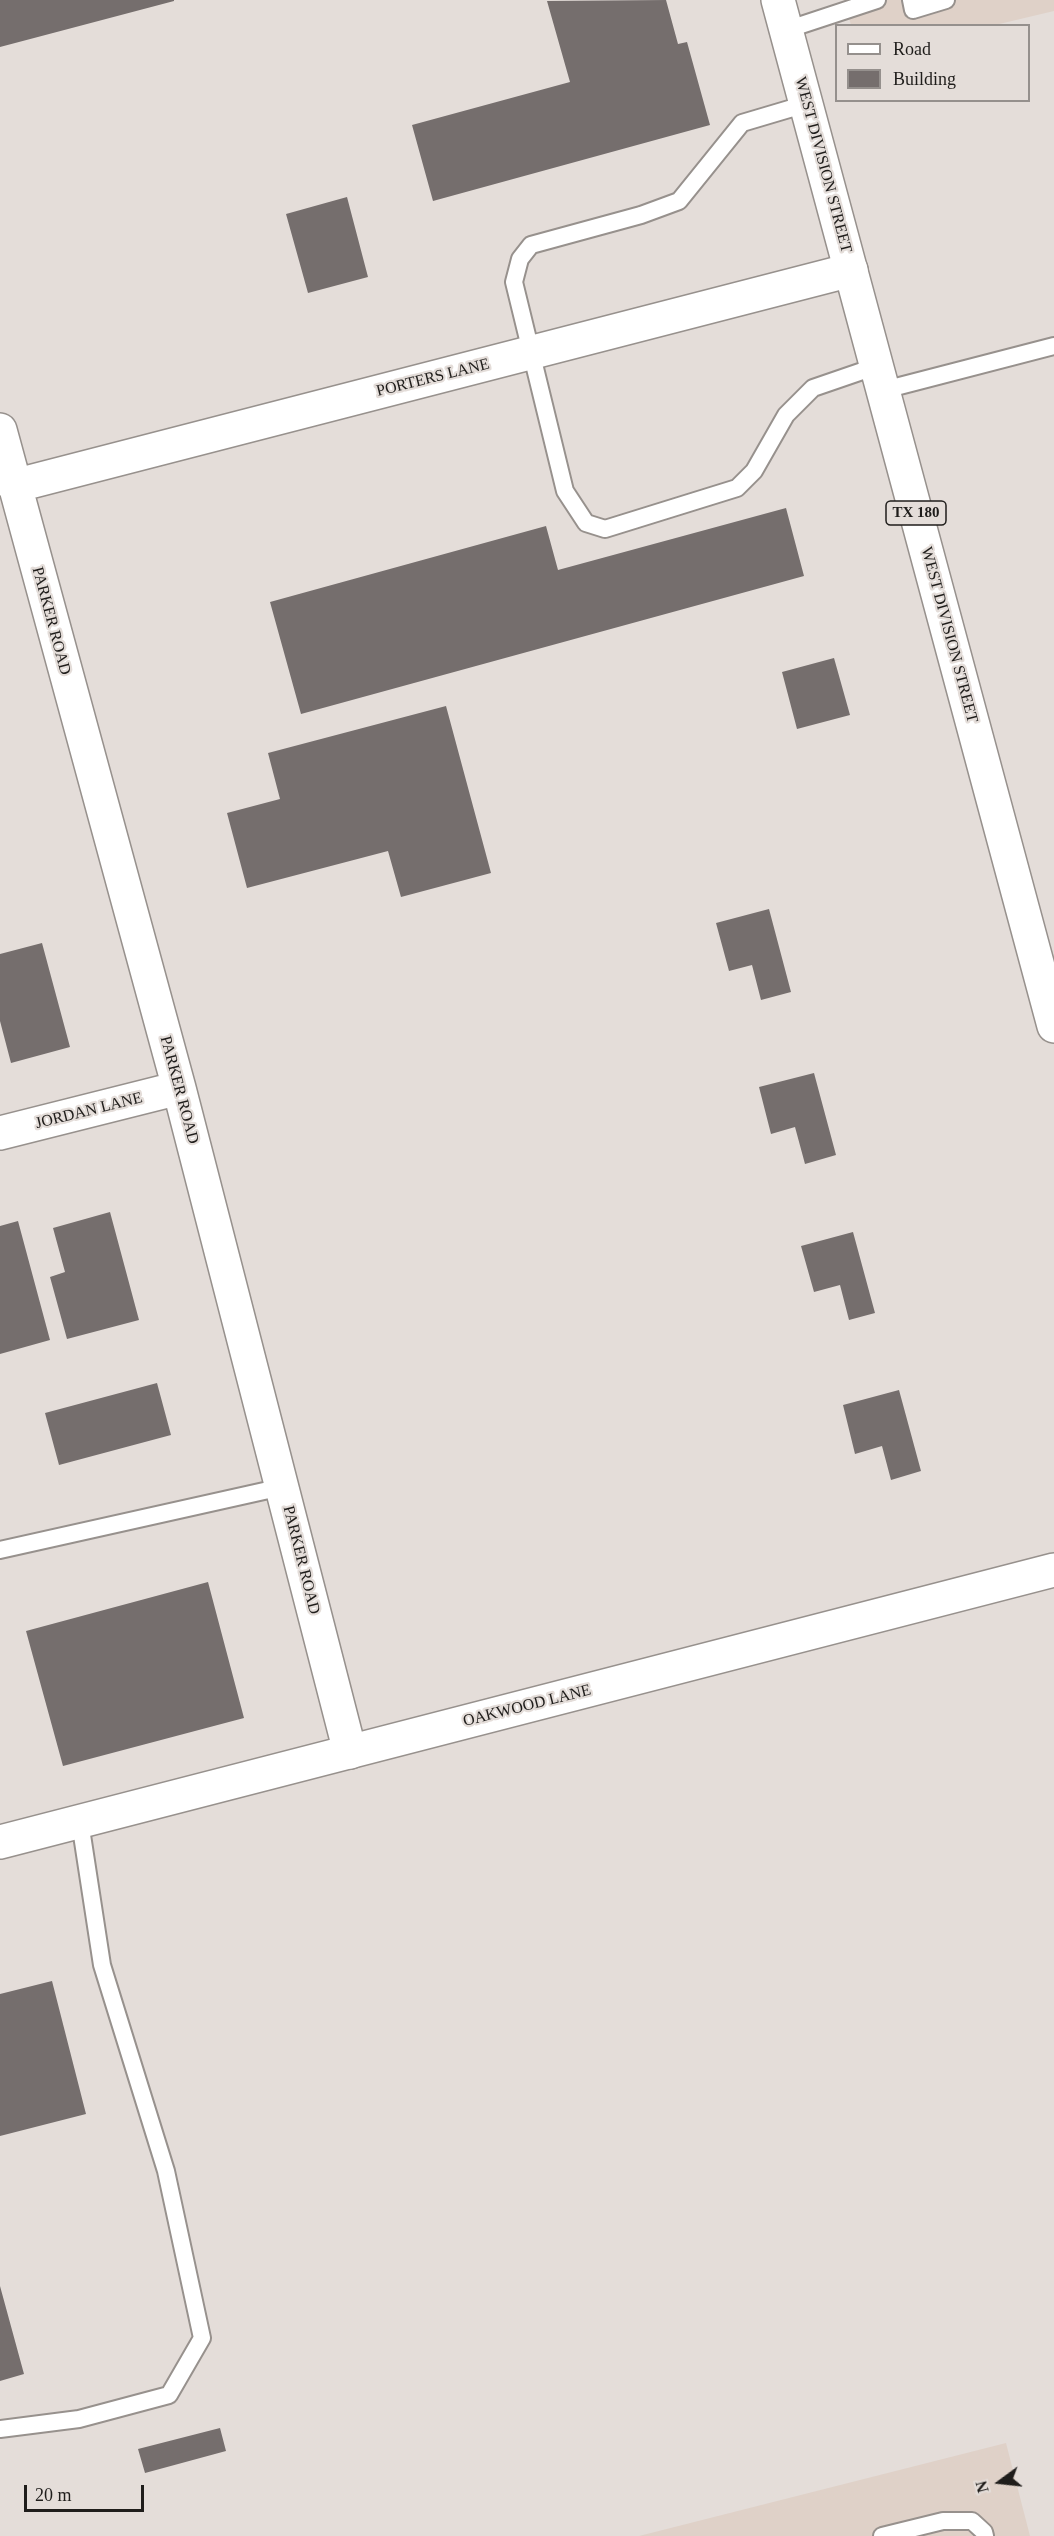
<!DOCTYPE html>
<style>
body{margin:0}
#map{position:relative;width:1054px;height:2536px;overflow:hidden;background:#e4ddd9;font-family:Georgia,serif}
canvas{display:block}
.legend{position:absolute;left:835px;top:24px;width:195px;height:78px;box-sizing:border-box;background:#e4ddd9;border:2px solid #95908d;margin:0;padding:8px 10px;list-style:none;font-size:18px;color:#1f1d1b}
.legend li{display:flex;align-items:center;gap:12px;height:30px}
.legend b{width:30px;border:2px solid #95908d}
.north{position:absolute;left:970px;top:2452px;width:60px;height:60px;-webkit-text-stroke:4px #e4ddd9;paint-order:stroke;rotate:255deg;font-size:16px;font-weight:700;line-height:24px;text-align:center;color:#1f1d1b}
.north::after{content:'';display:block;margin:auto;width:21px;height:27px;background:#1f1d1b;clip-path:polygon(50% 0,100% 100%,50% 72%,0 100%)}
.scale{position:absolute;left:24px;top:2485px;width:120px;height:27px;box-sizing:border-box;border:3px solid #1f1d1b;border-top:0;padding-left:8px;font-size:18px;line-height:21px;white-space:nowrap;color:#1f1d1b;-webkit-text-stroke:4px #e4ddd9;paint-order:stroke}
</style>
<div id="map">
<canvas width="1054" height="2536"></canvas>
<ul class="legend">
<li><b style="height:8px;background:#fff"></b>Road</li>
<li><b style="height:16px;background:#756e6d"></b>Building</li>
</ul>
<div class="north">N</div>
<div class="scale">20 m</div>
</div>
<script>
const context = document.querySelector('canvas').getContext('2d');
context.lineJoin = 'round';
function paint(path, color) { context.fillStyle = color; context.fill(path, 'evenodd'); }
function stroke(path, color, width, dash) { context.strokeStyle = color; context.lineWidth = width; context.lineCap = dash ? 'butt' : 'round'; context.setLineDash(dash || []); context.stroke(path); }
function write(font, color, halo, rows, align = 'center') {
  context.font = font + ' Georgia,serif'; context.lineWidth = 4.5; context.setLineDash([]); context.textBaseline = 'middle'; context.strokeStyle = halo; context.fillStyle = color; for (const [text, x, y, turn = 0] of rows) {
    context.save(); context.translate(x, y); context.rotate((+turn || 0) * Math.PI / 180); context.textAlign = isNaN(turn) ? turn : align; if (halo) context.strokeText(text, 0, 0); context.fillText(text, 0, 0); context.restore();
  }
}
const built = new Path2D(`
 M844,0H1054V11L995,25H851Z
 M1006,2443L1030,2536H639Z`);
const building = new Path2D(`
 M0,0H174V1L0,47Z
 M666,0L678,44L687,42L710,125L433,201L412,125L570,82L547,1Z
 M347,197L368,277L308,293L286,214Z
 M786,508L804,576L301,714L270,602L546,526L558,570Z
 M834,658L850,715L797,729L782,672Z
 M446,706L491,873L401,897L388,851L247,888L227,813L280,799L268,753Z
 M769,909L791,992L761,1000L752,965L729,971L716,923Z
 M42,943L70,1047L11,1063L0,1021V954Z
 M814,1073L836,1155L805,1164L795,1127L771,1134L759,1087Z
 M110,1212L139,1320L67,1339L50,1277L65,1272L53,1228Z
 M18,1221L50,1340L0,1354V1226Z
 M853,1232L875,1313L849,1320L840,1285L814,1292L801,1246Z
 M157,1383L171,1435L59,1465L45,1413Z
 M899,1390L921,1471L891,1480L882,1446L855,1454L843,1405Z
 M208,1582L244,1718L63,1766L26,1631Z
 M52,1981L86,2114L0,2136V1994Z
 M0,2286L24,2374L0,2381Z
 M220,2428L226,2451L145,2473L138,2449Z`);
const service = new Path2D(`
 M911,0L913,10L946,0
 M786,30L877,0
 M806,104L742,123L679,201L641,215L531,245L520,259L514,282L565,491L586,523L605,529L737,488L754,471L786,415L813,388L877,366
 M884,390L1054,346
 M0,1550L282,1487
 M0,2429L79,2419L169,2395L202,2338L166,2171L102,1965L80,1822
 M882,2536L943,2521H972L984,2532L985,2536`);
const minor = new Path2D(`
 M0,430L179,1088L350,1752
 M14,486L851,270
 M0,1133L179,1088`);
const tertiary = new Path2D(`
 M0,1842L1054,1570`);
const primary = new Path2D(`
 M778,0L1054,1026`);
const shields = [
 [916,513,60]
];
const shieldNames = [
 ["TX 180",916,513]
];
const streetNames = [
 ["WEST DIVISION STREET",823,165,75],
 ["PORTERS LANE",433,378,-14],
 ["PARKER ROAD",51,621,75],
 ["WEST DIVISION STREET",949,635,75],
 ["PARKER ROAD",179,1090,75],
 ["JORDAN LANE",89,1111,-14],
 ["PARKER ROAD",301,1560,76],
 ["OAKWOOD LANE",527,1706,-14]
];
paint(built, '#dfd1c8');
paint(building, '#756e6d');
stroke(service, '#97918d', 20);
stroke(minor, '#97918d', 36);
stroke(tertiary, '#97918d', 36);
stroke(primary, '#97918d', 36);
stroke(service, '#fff', 16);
stroke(minor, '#fff', 33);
stroke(tertiary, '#fff', 33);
stroke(primary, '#fff', 33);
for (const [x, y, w] of shields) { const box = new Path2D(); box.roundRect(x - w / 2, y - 12, w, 24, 4.5); context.fillStyle = '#e4ddd9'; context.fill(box); stroke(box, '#1f1d1b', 1.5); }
write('bold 15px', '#1f1d1b', null, shieldNames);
write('16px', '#1f1d1b', '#e4ddd9', streetNames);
</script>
